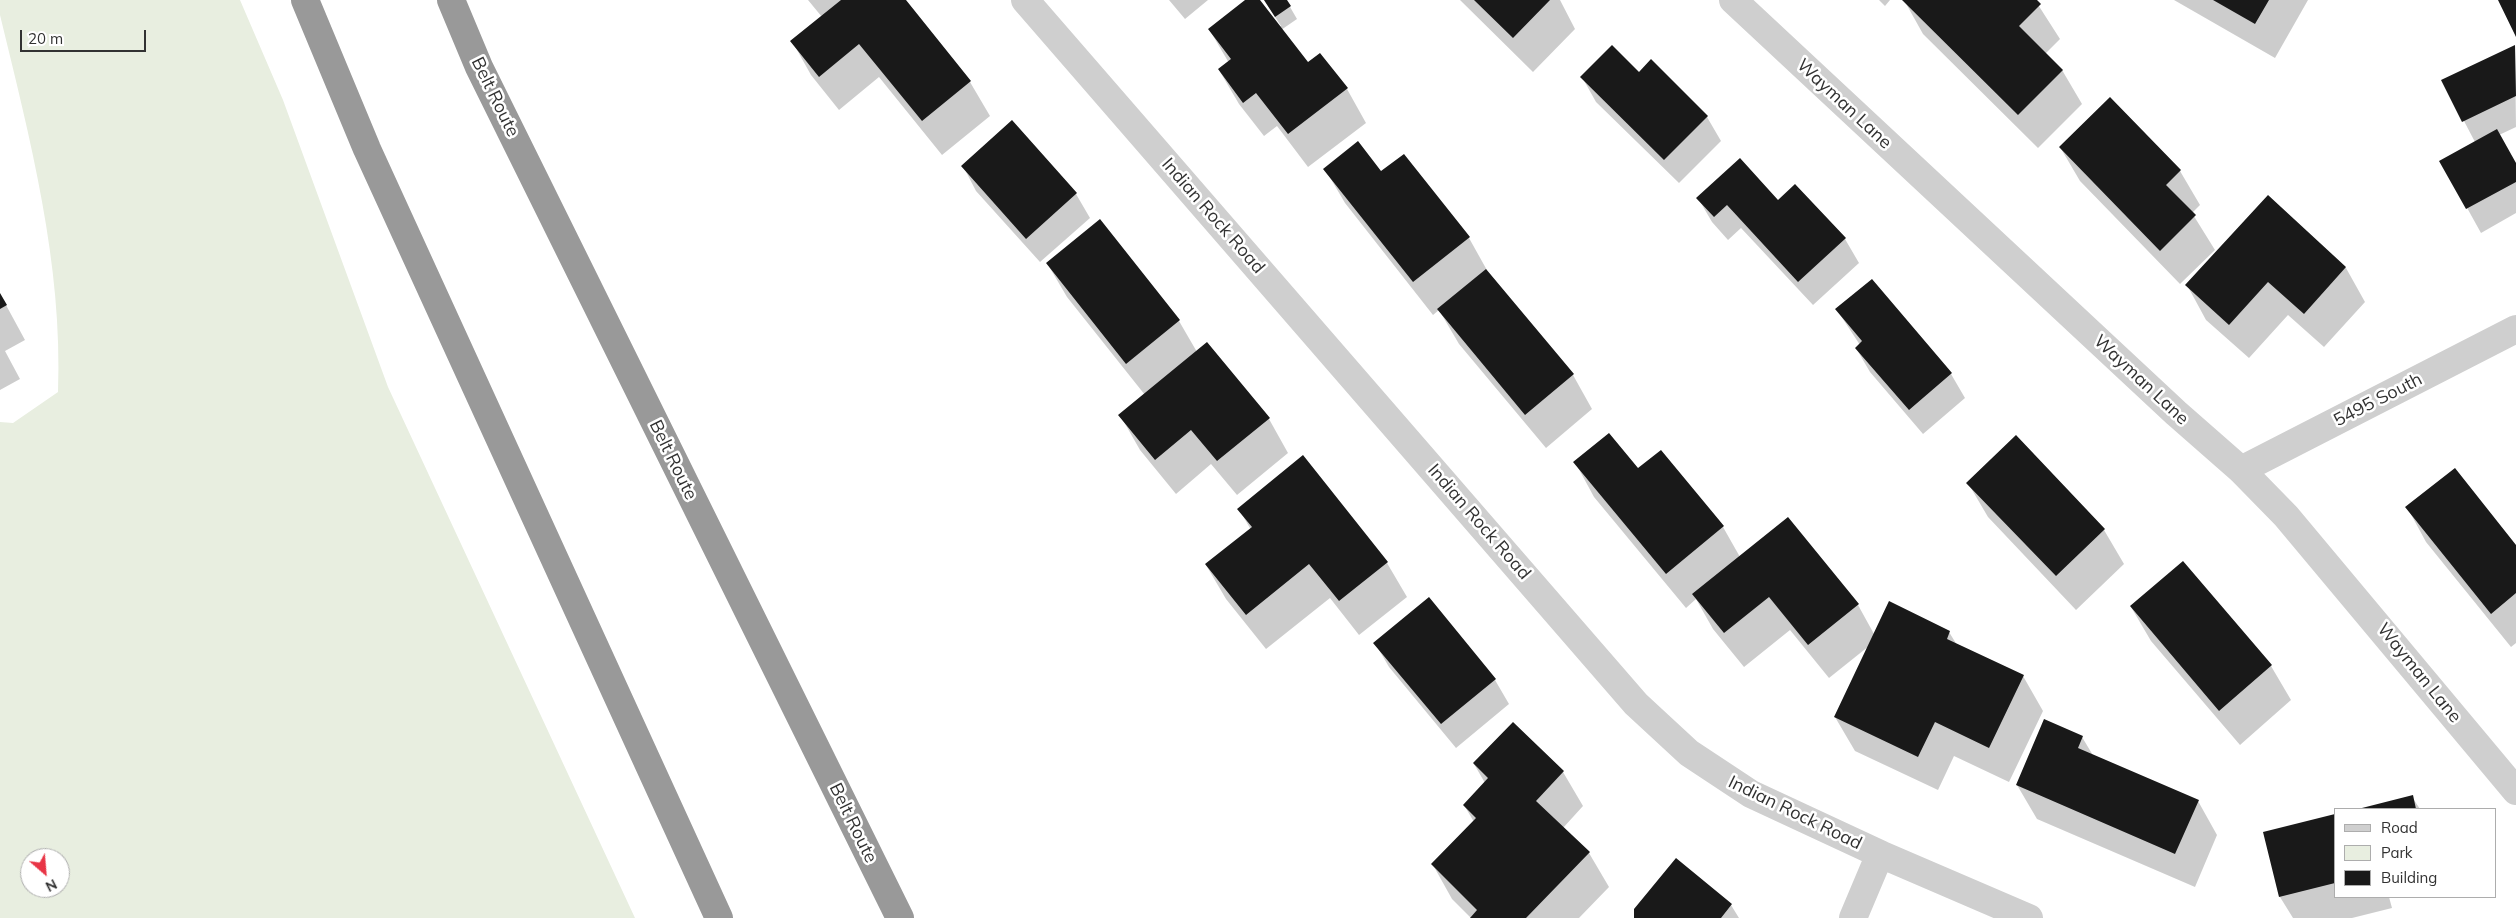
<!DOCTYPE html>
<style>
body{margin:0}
#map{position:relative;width:2516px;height:918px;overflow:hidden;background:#fff;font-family:Mulish,sans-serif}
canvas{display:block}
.legend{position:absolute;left:2334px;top:808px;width:162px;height:90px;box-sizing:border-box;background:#fff;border:1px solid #adadad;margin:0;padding:6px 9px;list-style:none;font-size:15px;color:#323232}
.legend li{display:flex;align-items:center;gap:10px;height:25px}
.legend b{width:25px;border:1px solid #adadad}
.north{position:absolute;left:20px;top:848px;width:50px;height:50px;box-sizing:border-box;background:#fff;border:1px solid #adadad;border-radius:50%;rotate:153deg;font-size:14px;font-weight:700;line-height:20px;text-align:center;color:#323232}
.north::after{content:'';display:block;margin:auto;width:18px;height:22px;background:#e83546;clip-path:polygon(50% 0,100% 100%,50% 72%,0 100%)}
.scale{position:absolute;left:20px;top:30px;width:126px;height:22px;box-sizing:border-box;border:2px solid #323232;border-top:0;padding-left:6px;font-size:15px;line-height:18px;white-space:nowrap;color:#323232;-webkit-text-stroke:4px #fff;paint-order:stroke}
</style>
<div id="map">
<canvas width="2516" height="918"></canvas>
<ul class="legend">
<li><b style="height:6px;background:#cfcfcf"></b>Road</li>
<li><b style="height:14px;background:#e8eee0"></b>Park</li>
<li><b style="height:14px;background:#191919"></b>Building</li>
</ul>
<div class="north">N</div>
<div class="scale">20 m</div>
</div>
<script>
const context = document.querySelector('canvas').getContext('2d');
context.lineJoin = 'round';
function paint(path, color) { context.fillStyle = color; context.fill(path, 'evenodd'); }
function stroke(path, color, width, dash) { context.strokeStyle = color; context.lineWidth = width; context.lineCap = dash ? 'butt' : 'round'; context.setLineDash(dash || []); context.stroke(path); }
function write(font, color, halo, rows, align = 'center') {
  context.font = font + ' Mulish,sans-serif'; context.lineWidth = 5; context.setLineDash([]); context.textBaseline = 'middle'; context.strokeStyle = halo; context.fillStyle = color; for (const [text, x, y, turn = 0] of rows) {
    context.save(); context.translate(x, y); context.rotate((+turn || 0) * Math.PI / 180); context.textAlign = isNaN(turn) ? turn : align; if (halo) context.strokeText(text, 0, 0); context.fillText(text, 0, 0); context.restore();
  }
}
const green = new Path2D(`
 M0,0H240L283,100L388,387L635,918H0V422L13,423L58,392C63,264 30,139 0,15ZM30,858H60V888H30Z`);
const shadow = new Path2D(`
 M808,0H904L970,82L990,116L942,155L879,77L839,110L811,75L792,41L822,17Z
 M1169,0H1208L1185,19Z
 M1247,0H1258L1279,27L1281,26L1264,0H1286L1297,19L1281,30L1308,64L1347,89L1366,123L1308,167L1277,126L1264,136L1239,104L1219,70L1229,63L1209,29Z
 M1460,0H1560L1575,29L1533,72Z
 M1879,0H1890L1885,6Z
 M1904,0H2035L2060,39L2045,54L2062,70L2082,104L2038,148L1923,34Z
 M2174,0H2308L2275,58Z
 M2515,47L2516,127L2499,135L2516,164V213L2481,233L2441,161L2475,142L2443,81Z
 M1651,61L1707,117L1721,141L1679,183L1596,102L1582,77L1639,73Z
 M2110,99L2180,171L2200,205L2192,213L2215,250L2180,284L2080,181L2060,147Z
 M963,166L1076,194L1090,218L1040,262L976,191Z
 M1325,169L1381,173L1469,238L1488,272L1573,375L1592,409L1546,448L1459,344L1439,310L1433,315L1345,203Z
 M2268,197L2346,268L2365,302L2324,347L2288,315L2249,358L2206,320L2187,285Z
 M1698,198L1778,201L1845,239L1859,263L1813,305L1741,228L1728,240L1712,222Z
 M1100,221L1179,321L1197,352L1269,419L1288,453L1237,495L1211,464L1176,494L1140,450L1120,415L1145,395L1067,297L1047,263Z
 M1872,281L1951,374L1965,398L1923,434L1870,372L1856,348L1860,345L1837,310Z
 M0,294L25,340L5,351L20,379L0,390Z
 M1575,462L1638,470L1723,527L1740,557L1858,605L1874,634L1949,632L1957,645L2023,676L2043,711L2009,782L1954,756L1938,790L1855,751L1835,717L1869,646L1829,678L1790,630L1744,667L1713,629L1696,599L1686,608L1594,497Z
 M1968,483L2104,530L2124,564L2076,610L1988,517Z
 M2407,507L2516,547V643L2511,647L2426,542Z
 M1239,509L1387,563L1407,597L1359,635L1330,598L1266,649L1226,599L1206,565L1251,530Z
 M2182,563L2271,666L2291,700L2240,745L2151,641L2131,607Z
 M1375,643L1495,680L1509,704L1456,748L1389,667Z
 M1513,723L1563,772L1583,806L1563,828L1589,853L1609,887L1579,918H1471L1452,899L1433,865L1474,822L1464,805L1485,783L1474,764Z
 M2082,737L2094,757L2198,801L2217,835L2195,887L2037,819L2017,785Z
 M2412,797L2420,809H2361Z
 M2335,816V897H2389L2392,908L2352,918H2293L2280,897L2265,833Z
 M1676,860L1731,905L1739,918H1636Z`);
const building = new Path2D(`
 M841,0H906L971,81L922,121L859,44L819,77L790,41Z
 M1245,0H1260L1308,62L1320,53L1348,88L1288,134L1256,93L1243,103L1218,69L1231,59L1208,29Z
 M1264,0H1287L1291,6L1275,17Z
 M1474,0H1550L1513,38Z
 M1902,0H2037L2041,4L2019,26L2063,70L2018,115Z
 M2213,0H2269L2255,24Z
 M2498,0H2516V37Z
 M1612,45L1639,72L1651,59L1708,116L1664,160L1580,77Z
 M2515,45L2516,96L2462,122L2441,80Z
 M2110,97L2181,170L2166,185L2196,215L2160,251L2059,147Z
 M1012,120L1077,193L1026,239L961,166Z
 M2497,129L2516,163V182L2466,209L2439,161Z
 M1358,141L1381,171L1404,154L1470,237L1413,282L1323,169Z
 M1740,158L1778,200L1795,184L1846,238L1798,282L1727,205L1714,217L1696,198Z
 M2268,195L2346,267L2304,314L2268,282L2229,325L2185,285Z
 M1100,219L1180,320L1126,364L1046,263Z
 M1486,269L1574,374L1525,415L1437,309Z
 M1872,279L1952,373L1909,410L1855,348L1862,341L1835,309Z
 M0,293L7,305L0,309Z
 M1207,342L1270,418L1217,461L1191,430L1155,460L1118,415Z
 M1609,433L1638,468L1661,450L1724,526L1666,574L1573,462Z
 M2016,435L2105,529L2056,576L1966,483Z
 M1303,455L1388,562L1339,601L1309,564L1246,615L1205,564L1252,527L1237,509Z
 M2455,468L2516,545V593L2491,614L2405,507Z
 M1788,517L1859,604L1808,645L1769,597L1724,633L1692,594Z
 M2183,561L2272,665L2219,711L2130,606Z
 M1429,597L1496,679L1441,724L1373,643Z
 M1889,601L1950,631L1947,639L2024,675L1989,748L1935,722L1918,757L1834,717Z
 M2044,719L2083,736L2078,748L2199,800L2175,854L2016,785Z
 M1513,722L1564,771L1536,801L1590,852L1526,918H1470L1477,910L1431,864L1476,818L1463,805L1488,778L1473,763Z
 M2413,795L2416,809H2358Z
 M2335,814V883L2279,897L2263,832Z
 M1676,858L1732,904L1721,918H1634V909Z`);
const minor = new Path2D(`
 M1025,0L1636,704L1689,753L1751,794L1880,854L2029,918
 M1733,0L2176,413L2241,470L2286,516L2516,791
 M2241,470L2516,329
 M1853,918L1880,854`);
const highway = new Path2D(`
 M305,0L367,149L719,918
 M451,0L479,67L900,918`);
const streetNames = [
 ["Belt Route",495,97,64],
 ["Wayman Lane",1844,104,43],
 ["Indian Rock Road",1213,216,49],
 ["Wayman Lane",2141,380,43],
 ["5495 South",2378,400,-27],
 ["Belt Route",673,460,64],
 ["Indian Rock Road",1479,522,49],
 ["Wayman Lane",2419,673,51],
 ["Indian Rock Road",1795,813,26],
 ["Belt Route",853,823,64]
];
paint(green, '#e8eee0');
paint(shadow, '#0003');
paint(building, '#191919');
stroke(minor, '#cfcfcf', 28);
stroke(highway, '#999', 28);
write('18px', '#323232', '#fff', streetNames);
</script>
